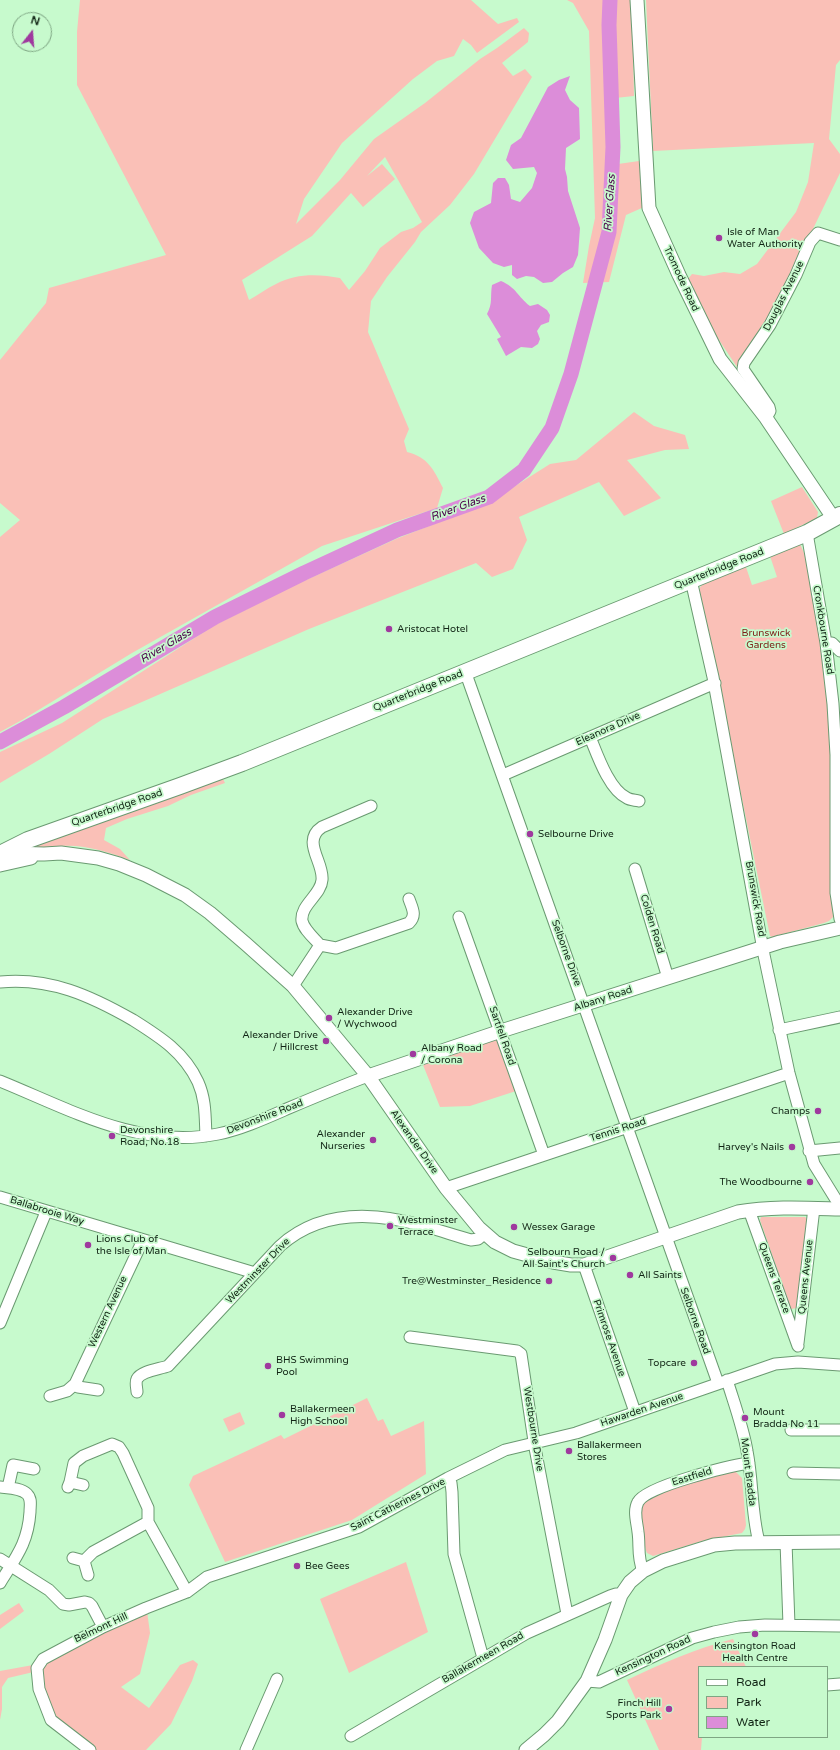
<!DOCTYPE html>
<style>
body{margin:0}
#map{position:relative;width:840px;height:1750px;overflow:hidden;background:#c7facd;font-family:"Varela Round",sans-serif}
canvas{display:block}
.legend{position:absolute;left:698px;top:1666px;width:130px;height:72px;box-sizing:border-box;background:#c7facd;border:1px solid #7ea583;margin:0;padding:5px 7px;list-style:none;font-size:12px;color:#112515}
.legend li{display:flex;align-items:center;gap:8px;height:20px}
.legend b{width:20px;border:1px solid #7ea583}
.north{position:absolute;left:12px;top:12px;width:40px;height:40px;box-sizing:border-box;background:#c7facd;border:1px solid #7ea583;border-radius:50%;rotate:17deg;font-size:11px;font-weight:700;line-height:16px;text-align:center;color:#112515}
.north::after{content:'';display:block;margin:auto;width:14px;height:18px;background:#9f399e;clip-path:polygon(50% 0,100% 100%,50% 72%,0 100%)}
</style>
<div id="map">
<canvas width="840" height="1750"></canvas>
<ul class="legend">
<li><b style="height:5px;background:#fff"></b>Road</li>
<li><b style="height:11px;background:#fac0b7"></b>Park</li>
<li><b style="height:11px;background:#dc8dd9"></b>Water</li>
</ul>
<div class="north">N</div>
</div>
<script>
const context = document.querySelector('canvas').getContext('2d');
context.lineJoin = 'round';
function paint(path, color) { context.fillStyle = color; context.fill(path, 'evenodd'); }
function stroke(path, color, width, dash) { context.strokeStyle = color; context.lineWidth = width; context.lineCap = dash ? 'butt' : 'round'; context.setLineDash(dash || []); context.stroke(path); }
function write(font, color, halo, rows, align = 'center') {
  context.font = font + ' "Varela Round",sans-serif'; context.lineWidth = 3.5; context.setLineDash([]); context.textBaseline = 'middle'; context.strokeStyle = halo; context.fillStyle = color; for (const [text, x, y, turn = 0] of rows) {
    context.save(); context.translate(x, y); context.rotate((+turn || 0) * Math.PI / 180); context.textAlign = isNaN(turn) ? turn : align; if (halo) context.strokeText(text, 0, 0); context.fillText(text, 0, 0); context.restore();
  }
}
const green = new Path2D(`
 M80,0H471L498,24L517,18L519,22L477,53L471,45L463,39L454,56L437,61L413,79L342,143L304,199L296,224L340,180L374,139L425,103L480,59L497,48L524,28L529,33L528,42L502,63L513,76L525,69L532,77L474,174L450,205L421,232L415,242L387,277L371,301L368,332L409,429L404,441L407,452C428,457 434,470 443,488L437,508L322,546L132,653L22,720L0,732V537L20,520L0,503V360L46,303L49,288L166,255L77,85V32ZM385,157L422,222L413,228L401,232L380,248L365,271L349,290L340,278C319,274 296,273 276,284C267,288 258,295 249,300L242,280L312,236L351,193L363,207L395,179L382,164L367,176Z
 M567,0H632L634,96L615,98L618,164L639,161L644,207L626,215L609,282L583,283L589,246L595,218L589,31L573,3Z
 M646,0H840V60L836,65L829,139L840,154V173L769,320L737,367L707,322L688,279L692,274L704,276L724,272L740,274L757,264L796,212L808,182L814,143L653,151Z
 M634,412L654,426L685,435L689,449L665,450L627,460L661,498L624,516L599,482L519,517L527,540L513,569L492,577L476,563L309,629L103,719L49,754L0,783V752L62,723L215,625L295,585L396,539L490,502L550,464L576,460Z
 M802,487L818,512L817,518L784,534L771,501Z
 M800,544C812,567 814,596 818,621C825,665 829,709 831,753C834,808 828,862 833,917L829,921L824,923L772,937L770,936L699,589L705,580L745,564L752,585L777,577L770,556Z
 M221,775L225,783L191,795L168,806L127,819L106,828L104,840L120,849L130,860C108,852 85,844 60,846C51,846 41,848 32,849L31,845Z
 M497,1039L516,1091L470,1106L440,1107L423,1065Z
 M761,1217H805L807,1219L797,1308L791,1309L760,1220Z
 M367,1398L378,1421L383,1419L391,1436L424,1421L426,1474L352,1520L225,1562L189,1485L193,1476L281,1435L284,1439Z
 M240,1412L245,1424L229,1432L223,1419Z
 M735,1471L742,1478L746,1525L745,1529L742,1533L702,1541L653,1556L647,1553C644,1546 638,1509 643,1503C644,1500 649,1499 651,1497L707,1476Z
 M406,1562L428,1632L349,1673L320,1599Z
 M19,1603L24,1611L0,1629V1615Z
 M147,1611L150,1633L140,1674L121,1687L149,1708L180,1665L193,1660L198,1664L192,1681L171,1724L146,1750H95L57,1720L47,1699L42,1670L8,1678L2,1687V1709L0,1720V1671L44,1663Z
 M733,1639L746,1667H699V1737H702L701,1750H659L627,1680C663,1663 694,1649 733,1639Z`);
const water = new Path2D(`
 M570,76L565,90L570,100L579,108L580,139L566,148L565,169L567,177L568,191L580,228L578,255L573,267L563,273L552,282L543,283L534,277L526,276L517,279L512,275V265L504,267L493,263L479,248L470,223L474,212L491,203L493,183L498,178H505L509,185L511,199L520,202L532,188L537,173L534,167L513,169L506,160L511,145L521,138L548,87L559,80Z
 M501,281C517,288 517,296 530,306L538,304L547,310L550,315L549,322L541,325L537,331L540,339L538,344L532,348L521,347L506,356L497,339L501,337L487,314C493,303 490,297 492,285Z`);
const river = new Path2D(`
 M0,742L64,707L215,617L304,573L397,530L489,497L524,470L552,428L571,374L609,232L613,147L609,25L610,0`);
const minor = new Path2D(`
 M766,418L770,411L769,407L743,369L744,363L770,325L796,275L810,242L818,233L840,240
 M807,533L826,643L833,704L836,755V893L840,919
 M691,580L713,677L764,955L789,1073L814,1164L840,1206V1209
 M826,643H832L840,651
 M465,671L718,1383
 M590,737C597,754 609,790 627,798C630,800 635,800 639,801
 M503,775L715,683
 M635,869L668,978
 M459,917L544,1155
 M320,945L336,948L409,923C417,915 412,908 409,899
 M0,982C50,977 91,996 133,1020C160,1037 184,1052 198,1082C206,1100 205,1117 206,1136
 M293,986L320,945C314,938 304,930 302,921C300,905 321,895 322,880C324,862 301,841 322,827L371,806
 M779,1030L840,1017
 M0,1081C69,1109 141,1150 218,1134C242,1129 266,1118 289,1108C315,1097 341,1086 368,1076
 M809,1151L840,1148
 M446,1188L789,1073
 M0,1197L255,1273
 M749,1210L798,1346
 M584,1265L635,1412
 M0,1323L46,1212
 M410,1337L517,1351L521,1354L535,1448L567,1614
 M798,1343L814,1208
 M727,1380C734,1403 743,1427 747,1451C753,1481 751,1512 759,1542
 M75,1384L78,1387L98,1390
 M137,1392C137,1388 135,1383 137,1379C141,1371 160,1369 168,1366L280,1246C321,1209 377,1212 427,1227C442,1231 456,1236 471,1240L478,1239L485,1233
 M50,1396L67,1391L75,1384L143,1240
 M791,1430H840
 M793,1473L840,1474
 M448,1478L451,1483L452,1492L454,1554L483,1658
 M70,1482L83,1485
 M0,1487C8,1488 21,1488 27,1494C32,1499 30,1505 30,1512C28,1543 16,1557 0,1583
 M68,1487L70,1482L74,1463L83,1456L112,1444L119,1447L123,1453L148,1508V1522L187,1592
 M8,1488L13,1465L34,1469
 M786,1542L789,1625
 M73,1558L84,1561L93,1552L148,1522
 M0,1559L49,1590L63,1604L69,1605L85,1602L89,1603L92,1606L103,1627
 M84,1561L88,1575
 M643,1571C637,1557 640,1545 638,1532C637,1522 633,1511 638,1502C646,1486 730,1466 749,1463
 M587,1681L599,1682L692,1638L714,1632L739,1627L765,1625L840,1626
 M827,1685L840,1684
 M351,1736L527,1633L610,1596L616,1594L621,1595
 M90,1750L51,1720L39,1689L37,1668L43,1659L103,1627L146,1608L187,1592L207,1577L359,1527L448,1478L505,1450L576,1433L775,1364L798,1362L840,1365
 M246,1750L277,1679`);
const major = new Path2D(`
 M637,0L649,208L679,275L720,359L766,418L834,519
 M3,854L11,853L44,854L61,853L98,858L119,864L146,875L185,895L210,913L246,944L293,986L368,1076L446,1188L479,1228L495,1242L513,1251L553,1262L571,1265H584L738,1212C772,1206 806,1208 840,1209
 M0,865L31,858
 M368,1076L501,1031L780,942L840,928
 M526,1750L544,1735L558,1721L587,1681L605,1640L621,1595L630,1582L643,1571L663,1561L714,1545L735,1543L840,1542`);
const highway = new Path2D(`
 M0,854L28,840L180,786L242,763L807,533L840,515`);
const markers = [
 [719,238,4,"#9f399e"],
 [389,629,4,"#9f399e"],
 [530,834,4,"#9f399e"],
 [329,1018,4,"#9f399e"],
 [326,1041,4,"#9f399e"],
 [413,1054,4,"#9f399e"],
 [818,1111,4,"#9f399e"],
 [112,1136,4,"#9f399e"],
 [373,1140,4,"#9f399e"],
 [792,1147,4,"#9f399e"],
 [810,1182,4,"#9f399e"],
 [390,1226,4,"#9f399e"],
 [514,1227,4,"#9f399e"],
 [88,1245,4,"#9f399e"],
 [613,1258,4,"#9f399e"],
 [630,1275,4,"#9f399e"],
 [549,1281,4,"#9f399e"],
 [694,1363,4,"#9f399e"],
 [268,1366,4,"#9f399e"],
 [282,1415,4,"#9f399e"],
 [745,1418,4,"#9f399e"],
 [569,1451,4,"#9f399e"],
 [297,1566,4,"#9f399e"],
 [755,1634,4,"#9f399e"],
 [669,1709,4,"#9f399e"]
];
const poiNames = [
 ["Isle of Man",727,232],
 ["Water Authority",727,244],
 ["Aristocat Hotel",397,629],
 ["Selbourne Drive",538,834],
 ["Alexander Drive",337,1012],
 ["/ Wychwood",337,1024],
 ["Alexander Drive",318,1035,"right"],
 ["/ Hillcrest",318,1047,"right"],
 ["Albany Road",421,1048],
 ["/ Corona",421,1060],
 ["Champs",810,1111,"right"],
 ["Devonshire",120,1130],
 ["Road, No.18",120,1142],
 ["Alexander",365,1134,"right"],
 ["Nurseries",365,1146,"right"],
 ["Harvey's Nails",784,1147,"right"],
 ["The Woodbourne",802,1182,"right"],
 ["Westminster",398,1220],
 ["Terrace",398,1232],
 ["Wessex Garage",522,1227],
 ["Lions Club of",96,1239],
 ["the Isle of Man",96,1251],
 ["Selbourn Road /",605,1252,"right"],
 ["All Saint's Church",605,1264,"right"],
 ["All Saints",638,1275],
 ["Tre@Westminster_Residence",541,1281,"right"],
 ["BHS Swimming",276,1360],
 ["Pool",276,1372],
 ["Topcare",686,1363,"right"],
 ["Ballakermeen",290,1409],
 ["High School",290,1421],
 ["Mount",753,1412],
 ["Bradda No 11",753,1424],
 ["Ballakermeen",577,1445],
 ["Stores",577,1457],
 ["Bee Gees",305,1566],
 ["Kensington Road",755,1646,"center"],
 ["Health Centre",755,1658,"center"],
 ["Finch Hill",661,1703,"right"],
 ["Sports Park",661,1715,"right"]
];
const streetNames = [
 ["Tromode Road",681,279,65],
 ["Douglas Avenue",784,296,-63],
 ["Quarterbridge Road",719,569,-22],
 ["Cronkbourne Road",823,630,81],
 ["Quarterbridge Road",418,691,-22],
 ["Eleanora Drive",608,729,-24],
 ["Quarterbridge Road",117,808,-19],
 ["Brunswick Road",755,899,80],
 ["Colden Road",652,924,73],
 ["Selborne Drive",566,953,70],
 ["Albany Road",603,999,-18],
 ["Sartfell Road",502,1036,71],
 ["Devonshire Road",265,1117,-21],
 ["Tennis Road",618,1130,-18],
 ["Alexander Drive",414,1142,55],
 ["Ballabrooie Way",47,1211,17],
 ["Westminster Drive",258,1271,-46],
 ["Queens Avenue",806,1277,-84],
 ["Queens Terrace",774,1278,70],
 ["Western Avenue",108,1312,-65],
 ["Selborne Road",695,1321,70],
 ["Primrose Avenue",609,1338,71],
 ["Hawarden Avenue",642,1410,-19],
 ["Westbourne Drive",533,1429,81],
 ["Mount Bradda",748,1472,83],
 ["Eastfield",692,1477,-17],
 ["Saint Catherines Drive",398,1505,-27],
 ["Belmont Hill",101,1628,-25],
 ["Kensington Road",653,1656,-25],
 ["Ballakermeen Road",483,1658,-30]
];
const parkNames = [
 ["Brunswick",766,633],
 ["Gardens",766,645]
];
const waterNames = [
 ["River Glass",610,203,-86],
 ["River Glass",458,508,-20],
 ["River Glass",166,646,-31]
];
paint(green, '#fac0b7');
paint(water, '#dc8dd9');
stroke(river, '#dc8dd9', 15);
stroke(minor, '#6a9a71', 13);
stroke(major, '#6a9a71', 15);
stroke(highway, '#6a9a71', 18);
stroke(minor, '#fff', 11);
stroke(major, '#fff', 13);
stroke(highway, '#fff', 16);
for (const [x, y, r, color] of markers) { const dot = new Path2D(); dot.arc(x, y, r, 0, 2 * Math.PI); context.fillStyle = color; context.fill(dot); stroke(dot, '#c7facd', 1.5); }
write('10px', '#112515', '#c7facd', poiNames, 'left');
write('10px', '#112515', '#c7facd', streetNames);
write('10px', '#7e1d17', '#c7facd', parkNames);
write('italic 11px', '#4b004b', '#c7facd', waterNames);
</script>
